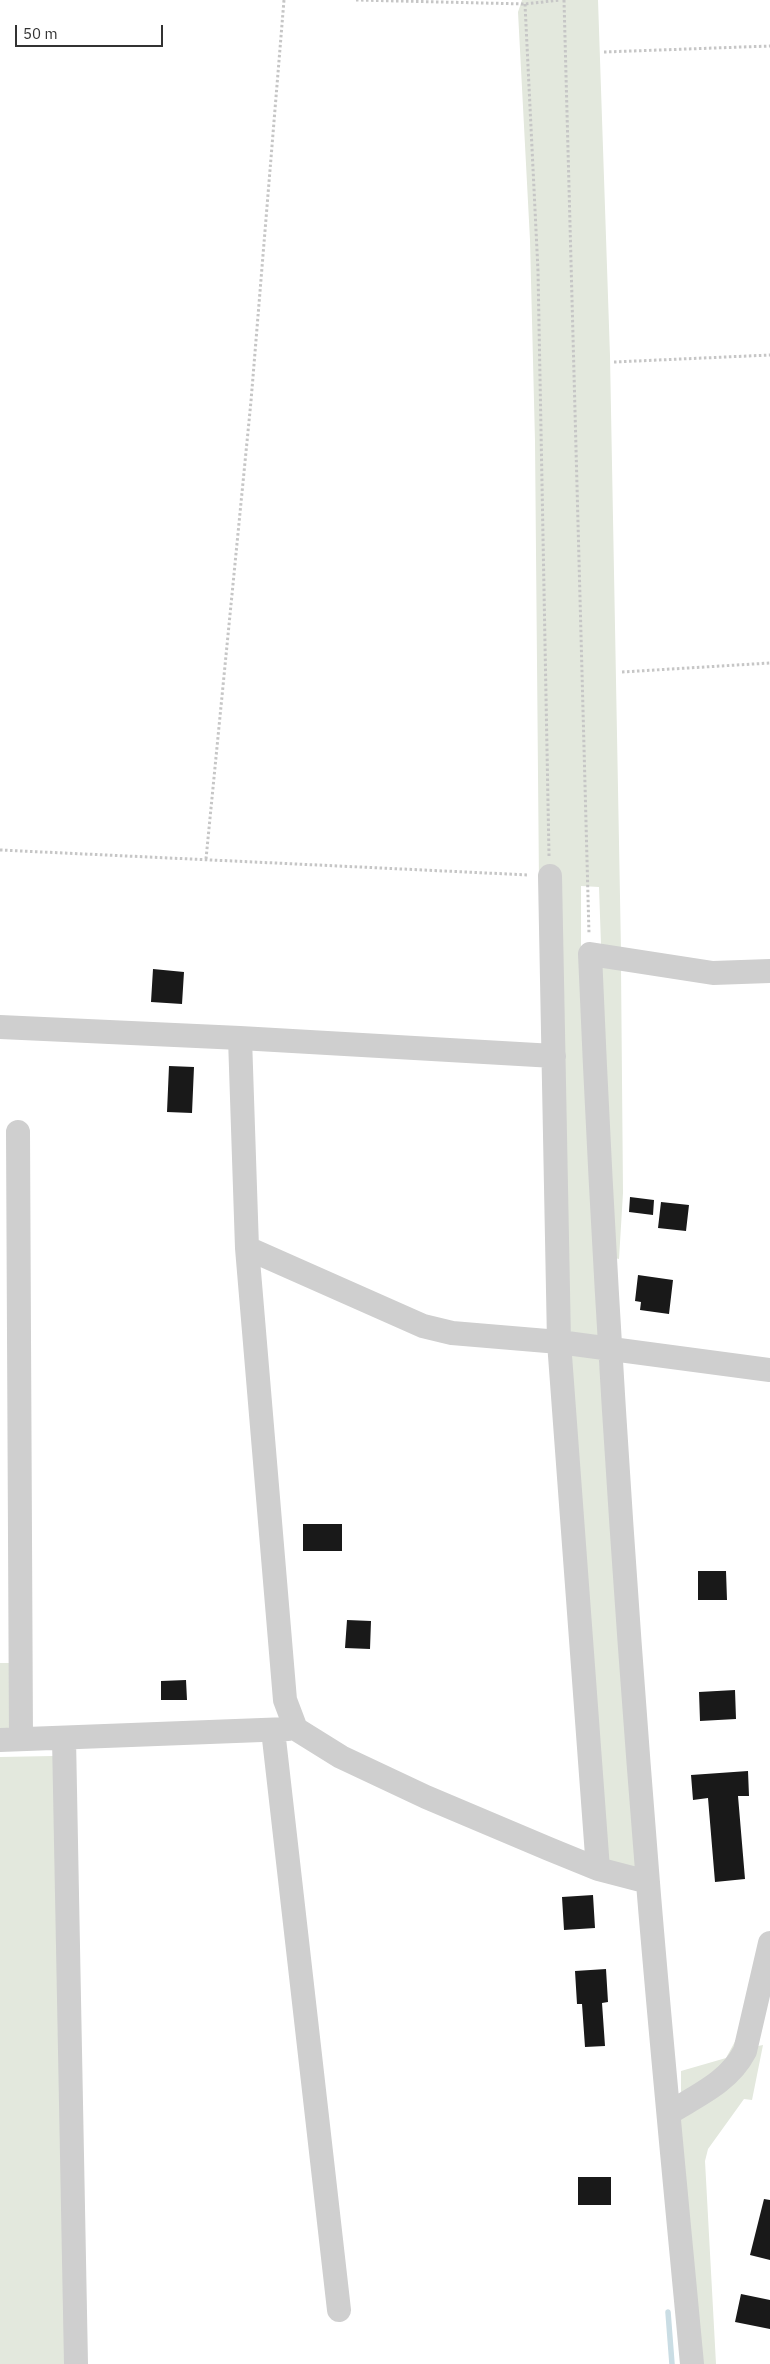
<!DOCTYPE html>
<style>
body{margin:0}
#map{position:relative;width:770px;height:2364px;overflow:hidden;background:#fff;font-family:"IBM Plex Sans",sans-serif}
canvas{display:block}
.scale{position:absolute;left:15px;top:25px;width:148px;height:22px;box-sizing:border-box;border:2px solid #323232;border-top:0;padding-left:6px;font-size:15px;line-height:18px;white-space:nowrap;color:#323232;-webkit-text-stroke:4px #fff;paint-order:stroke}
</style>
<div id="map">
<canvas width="770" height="2364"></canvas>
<div class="scale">50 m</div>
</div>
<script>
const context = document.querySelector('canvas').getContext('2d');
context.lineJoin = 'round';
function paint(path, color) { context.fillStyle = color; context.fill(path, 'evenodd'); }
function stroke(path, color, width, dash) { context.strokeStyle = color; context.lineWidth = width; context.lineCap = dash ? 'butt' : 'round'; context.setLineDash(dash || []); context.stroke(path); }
const green = new Path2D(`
 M522,0H598L610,356L621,951L601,945L599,887L581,886V954L600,1339L567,1334L539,885L535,441L530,240L518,12Z
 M596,961L621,967L623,1193L619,1259L610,1257Z
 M566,1351L599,1356L638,1871L605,1864Z
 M0,1663H10L11,1732H0Z
 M53,1756L70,2364H0V1757Z
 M738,2036V2053L681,2099V2071L726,2058Z
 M763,2045L752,2100L744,2099L708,2149L705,2161L716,2364H699L677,2125L683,2113L753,2047Z`);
const stream = new Path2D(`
 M668,2312L672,2364`);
const building = new Path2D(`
 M153,969L184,972L182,1004L151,1002Z
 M169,1066L194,1067L192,1113L167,1112Z
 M630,1197L654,1200L653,1215L629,1212Z
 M661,1202L689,1205L686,1231L658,1228Z
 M638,1275L673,1280L669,1314L640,1310L641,1302L635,1301Z
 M303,1524H342V1551H303Z
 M698,1571H726L727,1600H698Z
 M347,1620L371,1621L370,1649L345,1648Z
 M186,1680L187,1700H161V1681Z
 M735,1690L736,1719L700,1721L699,1692Z
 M748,1771L749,1796H738L745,1879L715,1882L708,1798L693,1800L691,1775Z
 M593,1895L595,1928L564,1930L562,1897Z
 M606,1969L608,2002L602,2003L605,2046L585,2047L582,2004H577L575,1971Z
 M578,2177H611V2205H578Z
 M764,2199L770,2200V2260L750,2255Z
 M741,2294L770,2300V2329L735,2322Z`);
const path = new Path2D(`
 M356,0L525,4L560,0
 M564,0L589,934
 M525,4L538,271L549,856
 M604,52L770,46
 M614,362L770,355
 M622,672L770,663
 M0,850L529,875
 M206,859L251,401L284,0`);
const minor = new Path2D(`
 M550,876L559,1342L598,1869
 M0,1027L240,1038L554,1056
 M240,1038L247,1248L285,1700L296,1729L341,1757L426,1797L549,1849L598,1869L648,1882
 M18,1132L21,1739
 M247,1248L423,1326L452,1333L559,1342L770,1370
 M273,1730L339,2310
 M64,1738L76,2364
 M0,1740L288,1729
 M669,2113C698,2095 729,2082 745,2051L770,1943
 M692,2364C677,2204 661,2043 648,1883C623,1574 603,1264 590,954L713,973L770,971`);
paint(green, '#e3e8dd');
stroke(stream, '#cadde4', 5.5);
paint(building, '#191919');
stroke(path, '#c6c6c6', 3, [2.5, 2.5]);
stroke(minor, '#cfcfcf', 24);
</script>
